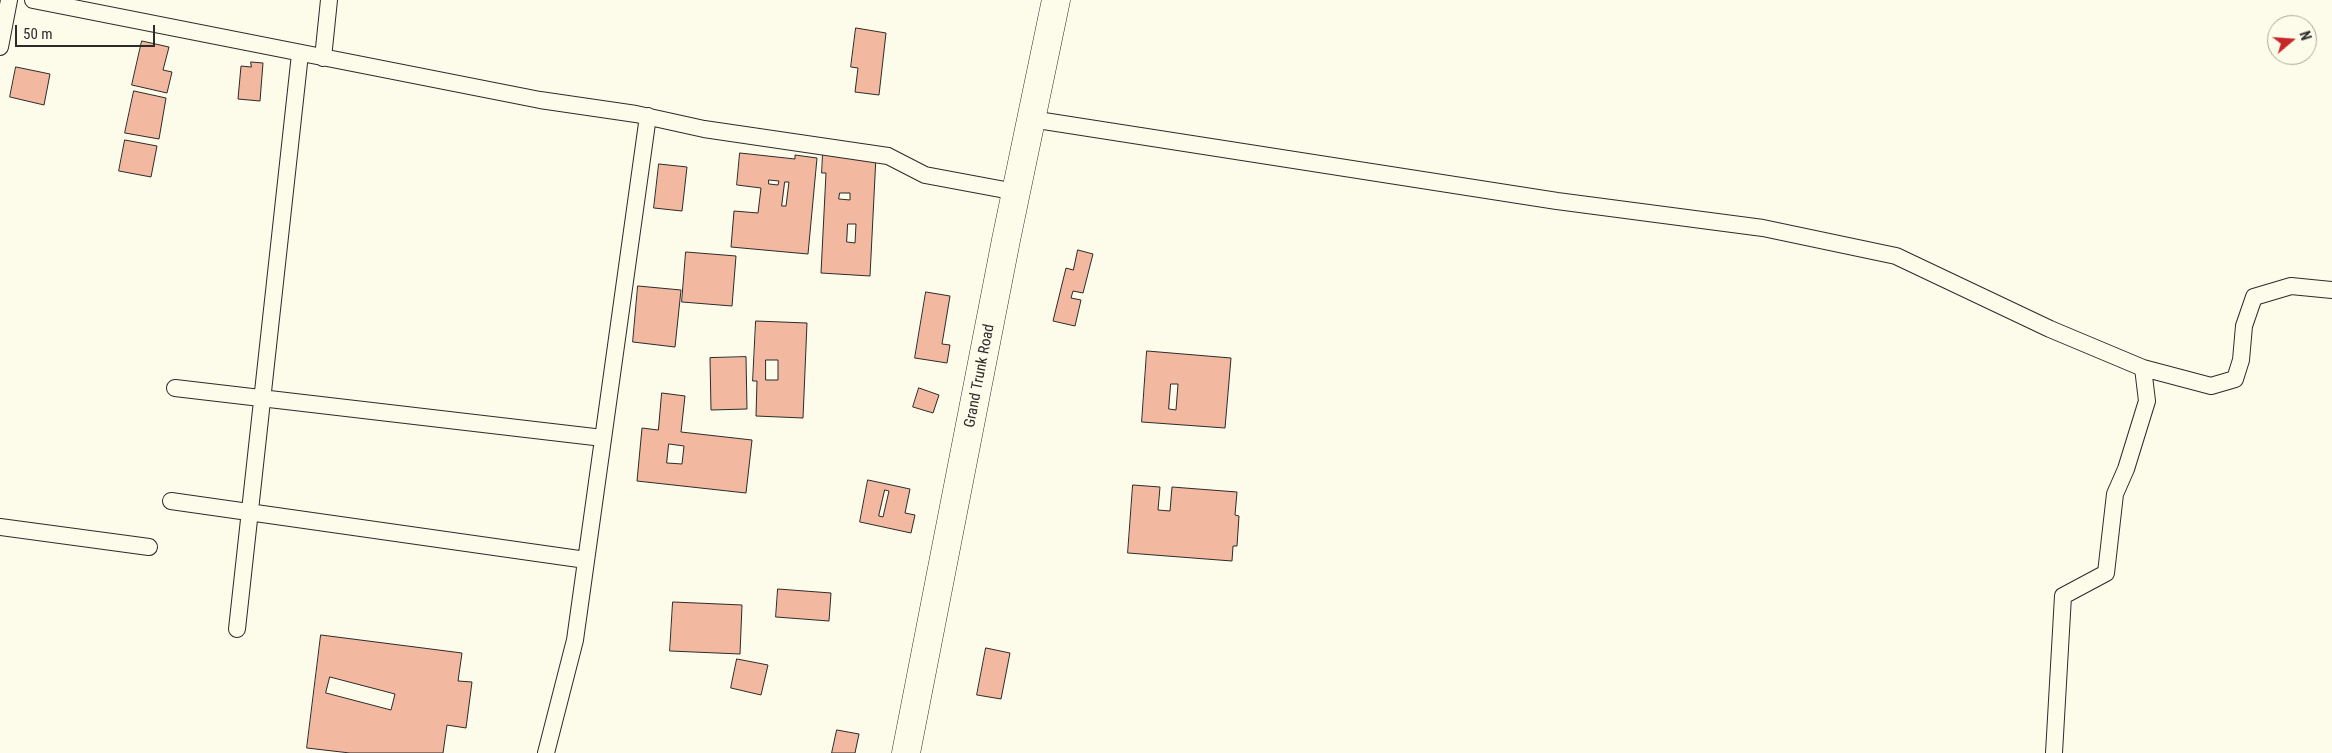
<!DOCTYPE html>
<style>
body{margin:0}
#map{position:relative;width:2332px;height:753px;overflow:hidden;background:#fdfbea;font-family:"Roboto Condensed",sans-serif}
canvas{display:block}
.north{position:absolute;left:2267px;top:15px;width:50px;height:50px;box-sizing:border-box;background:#fdfbea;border:1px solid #a9a89e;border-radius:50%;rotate:72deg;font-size:14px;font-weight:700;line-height:20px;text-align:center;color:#2b2b2b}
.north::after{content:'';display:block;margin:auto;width:18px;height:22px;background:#c62828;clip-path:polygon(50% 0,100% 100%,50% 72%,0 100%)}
.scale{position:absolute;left:15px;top:25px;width:140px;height:22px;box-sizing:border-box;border:2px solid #2b2b2b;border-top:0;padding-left:6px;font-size:15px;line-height:18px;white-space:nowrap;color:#2b2b2b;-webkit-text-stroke:4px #fdfbea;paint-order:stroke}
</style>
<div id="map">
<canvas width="2332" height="753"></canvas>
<div class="north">N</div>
<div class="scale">50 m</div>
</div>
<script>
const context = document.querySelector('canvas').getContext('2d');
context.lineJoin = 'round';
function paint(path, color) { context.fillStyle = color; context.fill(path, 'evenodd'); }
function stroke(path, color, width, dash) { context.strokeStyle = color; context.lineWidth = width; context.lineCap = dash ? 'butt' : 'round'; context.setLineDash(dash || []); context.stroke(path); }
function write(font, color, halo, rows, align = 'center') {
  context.font = font + ' "Roboto Condensed",sans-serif'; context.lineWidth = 4; context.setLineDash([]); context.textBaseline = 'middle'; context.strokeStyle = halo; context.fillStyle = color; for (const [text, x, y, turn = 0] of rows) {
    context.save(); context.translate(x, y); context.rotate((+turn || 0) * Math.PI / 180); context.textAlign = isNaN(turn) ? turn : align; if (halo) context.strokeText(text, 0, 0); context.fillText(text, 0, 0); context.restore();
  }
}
const building = new Path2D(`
 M856,28L886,33L879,95L855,92L858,68L851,67Z
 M142,41L169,47L163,70L172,72L167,93L132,85Z
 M251,62L263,63L260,101L238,99L241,66L251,67Z
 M16,67L50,74L44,105L10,97Z
 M134,91L166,98L159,139L125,133Z
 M125,140L157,146L151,177L119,171Z
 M740,153L795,159V155L817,158L808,254L731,247L734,211L758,213L761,188L737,185ZM769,180L779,181L778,185L769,184ZM785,182H789L786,206H782Z
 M823,153L876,156L870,276L821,273L826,173H822ZM840,193H850V200L839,199ZM848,224H856L855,243L847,242Z
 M659,164L687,167L682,211L654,208Z
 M1078,250L1093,254L1083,293L1073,291L1071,298L1081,300L1075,326L1053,321L1066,268L1073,270Z
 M686,252L736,256L732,306L682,302Z
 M638,286L681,290L675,347L633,342Z
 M926,292L950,296L942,344L950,345L947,363L915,358Z
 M756,321L807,323L803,418L756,416L757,381H753ZM766,360H778V380H766Z
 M1147,351L1231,358L1225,428L1142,422ZM1171,384H1178L1176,410L1169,409Z
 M746,357L747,409L711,410L710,358Z
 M919,388L939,395L933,413L913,407Z
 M662,393L685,396L681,432L752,440L746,493L637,481L642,428L658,430ZM669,444L684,446L682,464L667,463Z
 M868,480L910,489L905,513L915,515L911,533L860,522ZM885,490L889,491L883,517L879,516Z
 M1133,485L1160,487L1158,510L1170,511L1172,487L1237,492L1235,515L1239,516L1237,546H1233L1232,561L1128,553Z
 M778,589L831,593L829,621L776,617Z
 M673,602L742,605L740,654L670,651Z
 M321,635L462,653L458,681L472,682L466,728L447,725L443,753H350L307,748ZM330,677L395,694L391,710L326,693Z
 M986,648L1010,653L1001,699L977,695Z
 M737,659L768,665L761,695L731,688Z
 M837,730L859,734L855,753H832Z`);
const street = new Path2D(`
 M33,0L540,100L636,114L704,129L888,156L925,175L1016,192
 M0,47L9,0
 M323,58L329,0
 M1031,119L1557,201L1763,228L1896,256L2050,329L2143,368
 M175,388L603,438
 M171,501L586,560
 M0,527L149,547
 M237,629L300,54
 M546,753L575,640L648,116
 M2054,753L2063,596L2106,573L2115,494L2126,469L2147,401L2143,368L2211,386L2235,379L2241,360L2244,326L2254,297L2291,286L2332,290`);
const highway = new Path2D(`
 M906,753L1006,240L1056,0`);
const streetNames = [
 ["Grand Trunk Road",980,376,-79]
];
paint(building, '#f2b8a0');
stroke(building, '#2b2b2b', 1);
stroke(street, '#2b2b2b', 18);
stroke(highway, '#2b2b2b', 29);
stroke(street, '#fdfbea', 16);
stroke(highway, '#fdfbea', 28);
write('15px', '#2b2b2b', '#fdfbea', streetNames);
</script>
